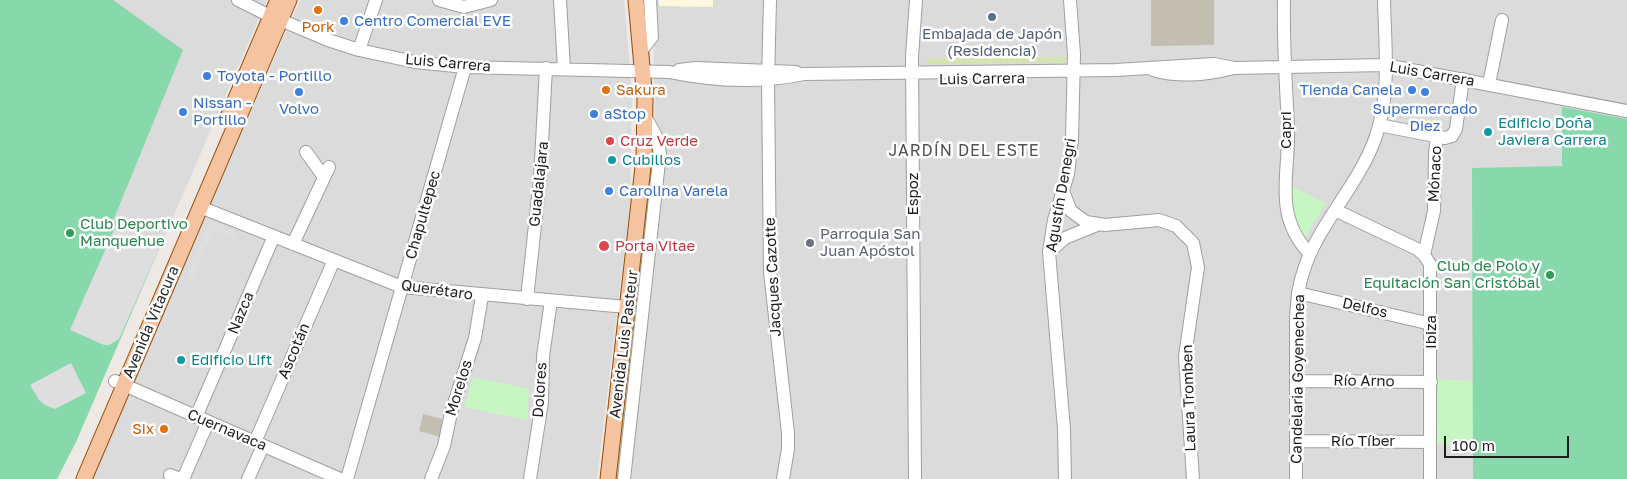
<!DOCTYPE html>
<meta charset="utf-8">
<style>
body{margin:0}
#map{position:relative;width:1627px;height:479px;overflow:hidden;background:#eee9e4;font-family:"Golos Text",sans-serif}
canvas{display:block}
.scale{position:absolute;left:1444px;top:436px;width:125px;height:22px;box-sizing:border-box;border:2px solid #1e1e1e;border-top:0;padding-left:6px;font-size:15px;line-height:18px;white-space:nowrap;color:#1e1e1e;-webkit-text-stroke:4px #fff;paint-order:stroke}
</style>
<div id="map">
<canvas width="1627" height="479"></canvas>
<div class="scale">100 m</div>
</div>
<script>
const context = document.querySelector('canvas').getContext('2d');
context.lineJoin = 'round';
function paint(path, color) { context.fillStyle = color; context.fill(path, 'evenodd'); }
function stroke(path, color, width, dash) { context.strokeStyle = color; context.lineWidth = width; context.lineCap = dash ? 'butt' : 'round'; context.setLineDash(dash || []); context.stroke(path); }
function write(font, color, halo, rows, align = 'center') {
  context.font = font + ' "Golos Text",sans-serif'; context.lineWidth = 5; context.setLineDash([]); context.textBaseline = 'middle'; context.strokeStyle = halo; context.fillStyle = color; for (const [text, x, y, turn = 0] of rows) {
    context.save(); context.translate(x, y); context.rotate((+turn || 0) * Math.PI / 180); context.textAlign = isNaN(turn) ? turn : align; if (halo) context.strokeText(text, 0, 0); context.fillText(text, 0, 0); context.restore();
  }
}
const residential = new Path2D(`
 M0,0H267L76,442L57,479H0Z
 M300,0H624L632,93L630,205L597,479H89Z
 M653,0H1627V479H619L655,126Z`);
const education = new Path2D(`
 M659,0H713V7L659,6Z`);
const construction = new Path2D(`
 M1151,0H1214V45L1151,46Z
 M423,414L442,419L440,437L419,431Z`);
const grass = new Path2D(`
 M1068,57L1062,62L930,64L925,59Z
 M651,141L654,149L651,190L619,479H616Z`);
const park = new Path2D(`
 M1289,185L1326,203L1304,240L1297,228Z
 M473,377L529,389L527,420L464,407Z
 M1438,379L1473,381V445L1437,444Z`);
const pitch = new Path2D(`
 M0,0H113L183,50L113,221L162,242L76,442L57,479H0Z
 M1562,107L1627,119V479H1473L1472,168L1562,166Z`);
const parking = new Path2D(`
 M627,82V149H614L613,134H608L609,83Z
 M210,221L239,234L237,239L213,230L208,243L201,240Z
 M117,223L162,242L119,339L109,345H104L70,330Z
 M201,241L207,244L193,279L186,276Z
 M71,363L86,393L55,409L45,405L39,400L30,385Z`);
const minor = new Path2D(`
 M238,0L264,13L328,40L359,50L415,62L465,67L669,72C712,81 760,83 804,74L1116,70L1214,64L1234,68
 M439,0L464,7L491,0
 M560,0L564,69
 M770,0L768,80L770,272L788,433V449L783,479
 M1284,0C1283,43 1286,84 1288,126C1290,173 1272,215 1310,254
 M359,50L376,0
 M641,51L652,37L650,0
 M679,70L696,68L796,72
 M1153,70C1180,78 1207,75 1234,68L1385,65L1627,111
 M1489,84L1502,20
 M1379,125L1445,138L1452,136L1456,129L1463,79
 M306,152L324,177
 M1063,191L1071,211L1086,222L1105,225L1159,220L1176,226L1193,243L1198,267L1185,356L1193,479
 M200,207L402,287L627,307
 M1337,211L1417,249L1424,255L1430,264V479
 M293,244L329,167
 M1049,252L1065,238L1097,225
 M1424,255L1434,211L1435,154L1437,136
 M1298,293L1431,324
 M527,299L540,179L546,68
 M115,381L340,479
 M1296,381L1431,382
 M196,417L274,236
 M1296,441L1430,442
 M255,442L334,260
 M170,475L180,479
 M183,479L208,422
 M248,479L263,446
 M347,479L465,67
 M431,479L444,446L451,413L475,338L482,296
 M530,479L542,402L543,356L551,301
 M624,479L660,153L656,136L645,116
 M915,479L912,57L916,0
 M1065,479L1064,429L1049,252L1054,220L1068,174L1072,140L1074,54L1070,0
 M1296,479V318C1297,302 1298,287 1303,273C1316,227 1358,186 1375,139C1391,95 1385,46 1384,0`);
const major = new Path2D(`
 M228,117L278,0
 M84,479L289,0
 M608,479L644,158L645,100L636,0`);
const markers = [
 [318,10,5,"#e8710a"],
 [992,17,5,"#5c6f8a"],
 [344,21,5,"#3f7fe0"],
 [207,76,5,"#3f7fe0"],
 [606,90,5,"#e8710a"],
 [1412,90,5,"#3f7fe0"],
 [299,92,5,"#3f7fe0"],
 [1425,92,5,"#3f7fe0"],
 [183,112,5,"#3f7fe0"],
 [594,114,5,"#3f7fe0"],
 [1488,132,5,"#0f9aa8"],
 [610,141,5,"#e0444e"],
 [612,160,5,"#0f9aa8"],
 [609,191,5,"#3f7fe0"],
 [70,233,5,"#2e9e5b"],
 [810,243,5,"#6b7280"],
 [604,246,6,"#e0444e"],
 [1550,275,5,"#2e9e5b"],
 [181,360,5,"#0f9aa8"],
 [164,429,5,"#e8710a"]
];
const shopNames = [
 ["Centro Comercial EVE",354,21],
 ["Toyota - Portillo",217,76],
 ["Tienda Canela",1402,90,"right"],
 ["Nissan -",193,103],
 ["Portillo",193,120],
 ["Volvo",299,109,"center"],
 ["Supermercado",1425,109,"center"],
 ["Diez",1425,126,"center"],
 ["aStop",604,114],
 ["Carolina Varela",619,191]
];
const foodNames = [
 ["Pork",318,27],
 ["Sakura",616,90,"left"],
 ["Six",154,429,"right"]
];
const serviceNames = [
 ["Embajada de Japón",992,34],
 ["(Residencia)",992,51]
];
const streetNames = [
 ["Luis Carrera",448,63,5],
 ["Luis Carrera",1432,74,10],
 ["Luis Carrera",982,79,-1],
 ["Capri",1286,130,-90],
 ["Mónaco",1435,174,-87],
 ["Guadalajara",539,184,-84],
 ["Espoz",913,194,-90],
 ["Agustín Denegri",1061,195,-80],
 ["Chapultepec",423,215,-74],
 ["Jacques Cazotte",773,277,-93],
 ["Querétaro",437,290,8],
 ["Delfos",1365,308,13],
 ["Nazca",241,313,-67],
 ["Avenida Vitacura",151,322,-67],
 ["Ibiza",1431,332,-90],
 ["Avenida Luis Pasteur",624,344,-83],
 ["Ascotán",294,351,-67],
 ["Candelaria Goyenechea",1298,379,-89],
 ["Río Arno",1364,381,1],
 ["Morelos",459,388,-73],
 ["Dolores",540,390,-86],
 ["Laura Tromben",1189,398,-92],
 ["Cuernavaca",227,430,23],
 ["Río Tíber",1363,441]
];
const cultureNames = [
 ["Edificio Doña",1498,123],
 ["Javiera Carrera",1498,140],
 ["Cubillos",622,160],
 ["Edificio Lift",191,360]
];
const healthNames = [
 ["Cruz Verde",620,141],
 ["Porta Vitae",615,246]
];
const leisureNames = [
 ["Club Deportivo",80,224],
 ["Manquehue",80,241],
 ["Club de Polo y",1540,266,"right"],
 ["Equitación San Cristóbal",1540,283,"right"]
];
const worshipNames = [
 ["Parroquia San",820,234],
 ["Juan Apóstol",820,251]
];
const neighbourhoodNames = [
 ["JARDÍN DEL ESTE",964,151]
];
paint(residential, '#dcdbdb');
paint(education, '#fdf8de');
paint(construction, '#c2bfb0');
paint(grass, '#d2e5ad');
paint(park, '#c8f6c3');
paint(pitch, '#87d8ab');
paint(parking, '#dedede');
stroke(minor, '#9f9f9f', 14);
stroke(major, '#8e4c09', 17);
stroke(minor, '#fff', 12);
stroke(major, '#f6c3a1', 15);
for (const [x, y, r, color] of markers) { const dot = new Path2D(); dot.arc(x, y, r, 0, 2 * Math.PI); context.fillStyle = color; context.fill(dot); stroke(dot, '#fff', 2); }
write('15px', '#366cbe', '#fff', shopNames, 'left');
write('15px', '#c56008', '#fff', foodNames);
write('15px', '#4e5e75', '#fff', serviceNames);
write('15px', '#1e1e1e', '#fff', streetNames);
write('15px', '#0d838f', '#fff', cultureNames, 'left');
write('15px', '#be3a42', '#fff', healthNames, 'left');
write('15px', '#27864d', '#fff', leisureNames, 'left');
write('15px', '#5b616d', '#fff', worshipNames, 'left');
context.letterSpacing = '1px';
write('16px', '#515151', '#fff', neighbourhoodNames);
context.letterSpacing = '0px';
</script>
